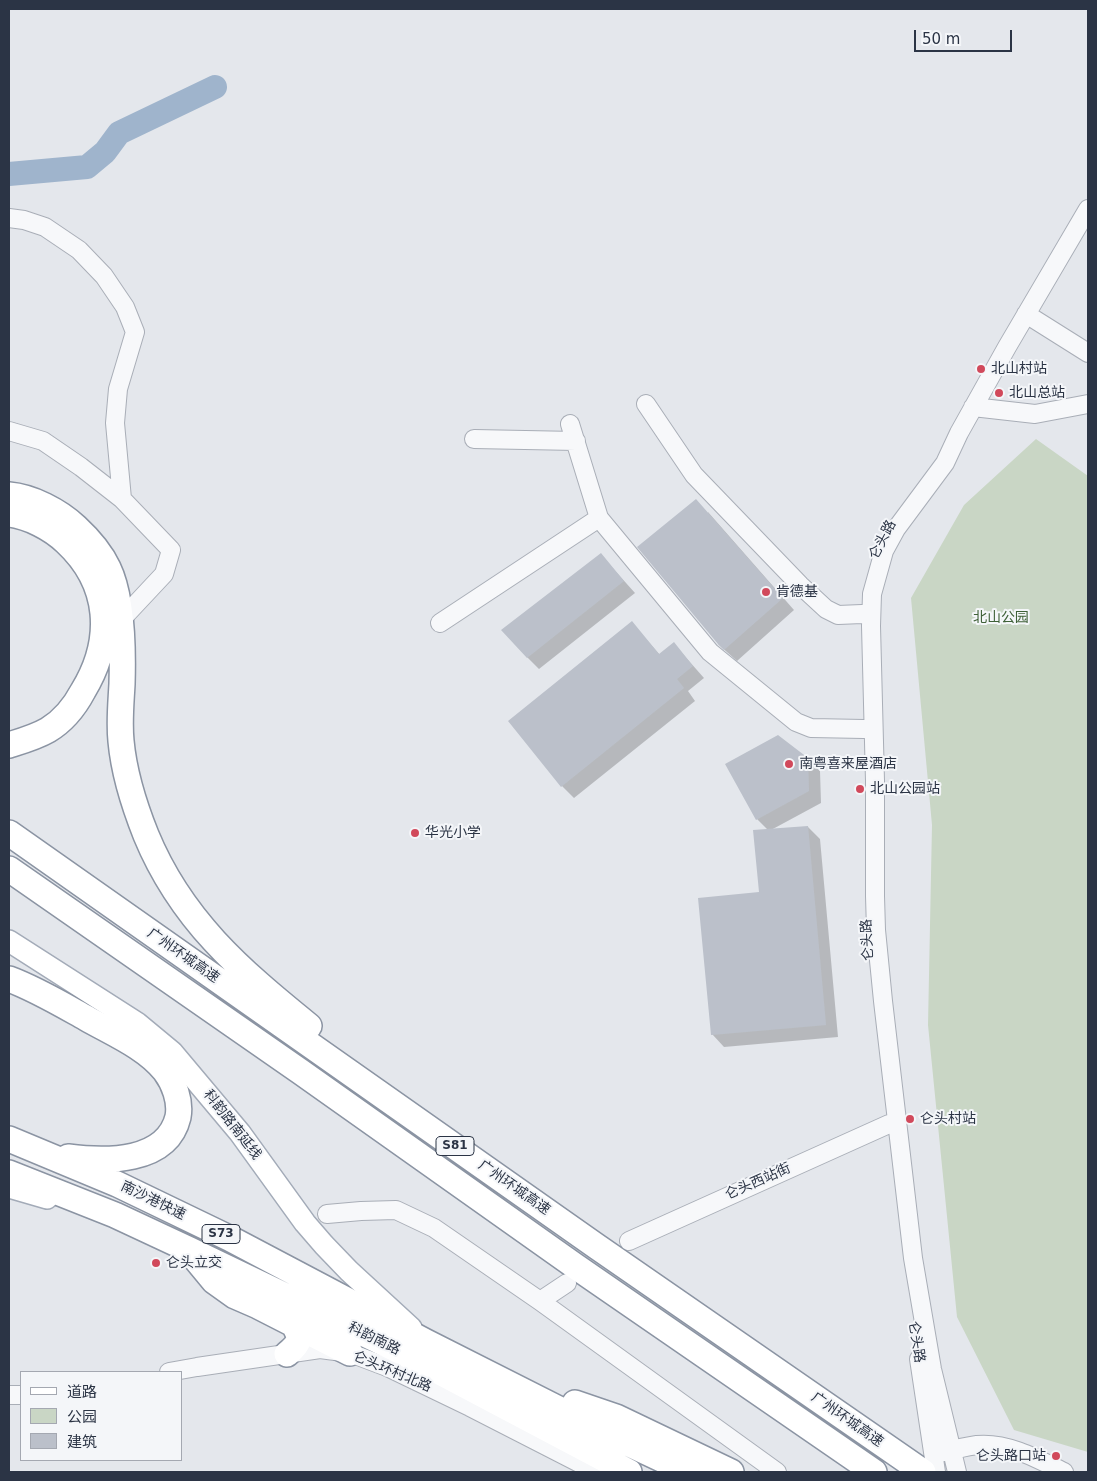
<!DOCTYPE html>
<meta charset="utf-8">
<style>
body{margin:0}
#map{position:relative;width:1097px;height:1481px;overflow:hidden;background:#e4e7ec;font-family:"DejaVu Sans","Noto Sans SC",sans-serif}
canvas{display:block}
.frame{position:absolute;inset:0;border:10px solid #2b3445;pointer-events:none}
.legend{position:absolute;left:20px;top:1371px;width:162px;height:90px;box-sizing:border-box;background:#f4f6f9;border:1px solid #a4a8b1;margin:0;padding:6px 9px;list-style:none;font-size:15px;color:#2b3445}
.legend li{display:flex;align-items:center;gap:10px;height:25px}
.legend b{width:25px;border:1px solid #a4a8b1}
.scale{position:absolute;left:914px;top:30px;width:98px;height:22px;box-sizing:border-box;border:2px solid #2b3445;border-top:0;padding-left:6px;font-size:15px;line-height:18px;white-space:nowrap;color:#2b3445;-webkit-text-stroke:4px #f4f6f9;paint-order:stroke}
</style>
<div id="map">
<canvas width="1097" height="1481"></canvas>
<div class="frame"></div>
<ul class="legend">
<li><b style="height:6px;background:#fff"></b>道路</li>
<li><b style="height:14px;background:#c9d6c5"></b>公园</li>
<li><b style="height:14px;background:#bbc0ca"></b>建筑</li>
</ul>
<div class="scale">50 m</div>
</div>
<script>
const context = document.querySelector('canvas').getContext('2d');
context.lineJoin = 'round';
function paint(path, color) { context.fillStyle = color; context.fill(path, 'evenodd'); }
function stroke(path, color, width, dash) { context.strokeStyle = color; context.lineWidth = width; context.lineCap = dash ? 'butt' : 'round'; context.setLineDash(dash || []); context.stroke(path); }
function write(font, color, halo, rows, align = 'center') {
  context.font = font + ' "DejaVu Sans","Noto Sans SC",sans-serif'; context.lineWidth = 4; context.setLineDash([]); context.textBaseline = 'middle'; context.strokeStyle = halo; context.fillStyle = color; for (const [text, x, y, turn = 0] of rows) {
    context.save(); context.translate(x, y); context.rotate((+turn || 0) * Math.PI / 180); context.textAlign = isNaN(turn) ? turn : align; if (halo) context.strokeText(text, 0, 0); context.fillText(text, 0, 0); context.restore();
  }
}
const green = new Path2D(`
 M1036,439L1088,476V1452L1014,1430L957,1317L928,1025L932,825L911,598L964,505Z`);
const shadow = new Path2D(`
 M708,512L794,610L737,661L718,644Z
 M601,555L635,593L539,669L527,657Z
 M632,623L660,655L674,644L704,678L688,691L695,701L574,798L562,786L510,721Z
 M807,759L820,771L821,803L771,830L808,827L820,839L838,1037L724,1047L712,1034L760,894L768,830L757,819Z`);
const river = new Path2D(`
 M9,174L87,167L105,152L119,133L215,87`);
const building = new Path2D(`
 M696,499L783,598L724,650L718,644L637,547Z
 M601,553L624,581L527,658L501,630Z
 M632,621L659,654L674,642L693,666L677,679L684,688L561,787L508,721Z
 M778,735L808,758L809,791L756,820L725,764Z
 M808,826L826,1025L711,1035L698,898L759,892L753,830Z`);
const minor = new Path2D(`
 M9,218L24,220L45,227L79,250L104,276L125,307L135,332L118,389L115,423L122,499
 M1026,314L1088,353
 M646,404L694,475L800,585L826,609L838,615L862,614
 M973,407L1035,414L1088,404
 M570,424L599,518L710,652L796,722L811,728L864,729
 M9,431L43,441L81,467L122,499L171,550L164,574L120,621
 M474,439L576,441
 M440,623L599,518
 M327,1214L361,1211L396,1210L434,1228L540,1301L777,1472
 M629,1241L889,1124
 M540,1301L567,1283
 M919,1359L936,1472
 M169,1372L197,1367L320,1349L350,1353L387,1367L470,1407L597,1472
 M9,1395H21
 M939,1453C951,1450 964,1447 977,1445C1007,1442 1038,1459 1064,1472
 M957,1472L932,1369L913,1258L883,1001L876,930L875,896V781L871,626L872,594L884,551L896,529L945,463L959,433L1007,347L1088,209`);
const major = new Path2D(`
 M9,941L137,1023L172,1052L240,1133L305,1223L324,1245L349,1271L411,1328
 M9,1187L47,1198`);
const highway = new Path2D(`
 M9,495C32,497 59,511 76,527C89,539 101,553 108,568C123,599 123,651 122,684C121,703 119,722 121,741C124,774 134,805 146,835C181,920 240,970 309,1026
 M9,514C30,517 51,528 66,542C111,584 114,640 83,691C75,706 63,721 48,730C36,737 22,741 9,745
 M9,833L596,1246L923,1472
 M9,869L301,1072L575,1266L874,1472
 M9,979C36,989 61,1004 86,1018C112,1033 146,1047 165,1071C174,1083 181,1101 178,1117C167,1163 106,1162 68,1157
 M9,1139L117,1184L229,1238L426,1342L608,1434L689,1472
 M9,1173L115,1215L190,1250L400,1351L629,1472
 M195,1258L214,1281L235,1296L258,1306L350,1353
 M287,1354C299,1344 303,1338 293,1324
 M575,1403L616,1417L731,1472`);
const markers = [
 [981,369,5,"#d1495b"],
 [999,393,5,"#d1495b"],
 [766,592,5,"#d1495b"],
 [789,764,5,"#d1495b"],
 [860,789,5,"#d1495b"],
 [415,833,5,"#d1495b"],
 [910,1119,5,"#d1495b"],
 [156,1263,5,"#d1495b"],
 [1056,1456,5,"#d1495b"]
];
const shields = [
 [455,1146,38],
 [221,1234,38]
];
const shieldNames = [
 ["S81",455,1146],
 ["S73",221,1234]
];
const poiNames = [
 ["北山村站",991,369],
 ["北山总站",1009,393],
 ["肯德基",776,592],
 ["南粤喜来屋酒店",799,764],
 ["北山公园站",870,789],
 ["华光小学",425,833],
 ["仑头村站",920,1119],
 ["仑头立交",166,1263],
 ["仑头路口站",1046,1456,"right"]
];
const streetNames = [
 ["仑头路",883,540,-63],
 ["仑头路",868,940,-93],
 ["广州环城高速",183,956,35],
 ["科韵路南延线",232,1125,52],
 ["仑头西站街",758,1182,-24],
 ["广州环城高速",514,1188,35],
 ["南沙港快速",153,1201,26],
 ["科韵南路",374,1339,26],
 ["仑头路",916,1342,81],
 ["仑头环村北路",392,1372,23],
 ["广州环城高速",847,1420,35]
];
const parkNames = [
 ["北山公园",1001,618]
];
paint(green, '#c9d6c5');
paint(shadow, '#0003');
stroke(river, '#9fb4cc', 24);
paint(building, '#bbc0ca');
stroke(minor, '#a9aeb7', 20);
stroke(major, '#a3abb8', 24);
stroke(highway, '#8b94a3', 28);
stroke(minor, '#f7f8fa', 18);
stroke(major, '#fff', 21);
stroke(highway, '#fff', 25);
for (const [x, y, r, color] of markers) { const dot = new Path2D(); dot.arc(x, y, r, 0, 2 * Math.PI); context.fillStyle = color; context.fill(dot); stroke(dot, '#f4f6f9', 2); }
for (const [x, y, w] of shields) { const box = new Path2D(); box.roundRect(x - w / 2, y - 9.5, w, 19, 4); context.fillStyle = '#f4f6f9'; context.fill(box); stroke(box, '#2b3445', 1); }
write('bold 12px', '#2b3445', null, shieldNames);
write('14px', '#2b3445', '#f4f6f9', poiNames, 'left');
write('14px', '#2b3445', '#f4f6f9', streetNames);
write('14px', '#3f6138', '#f4f6f9', parkNames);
</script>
